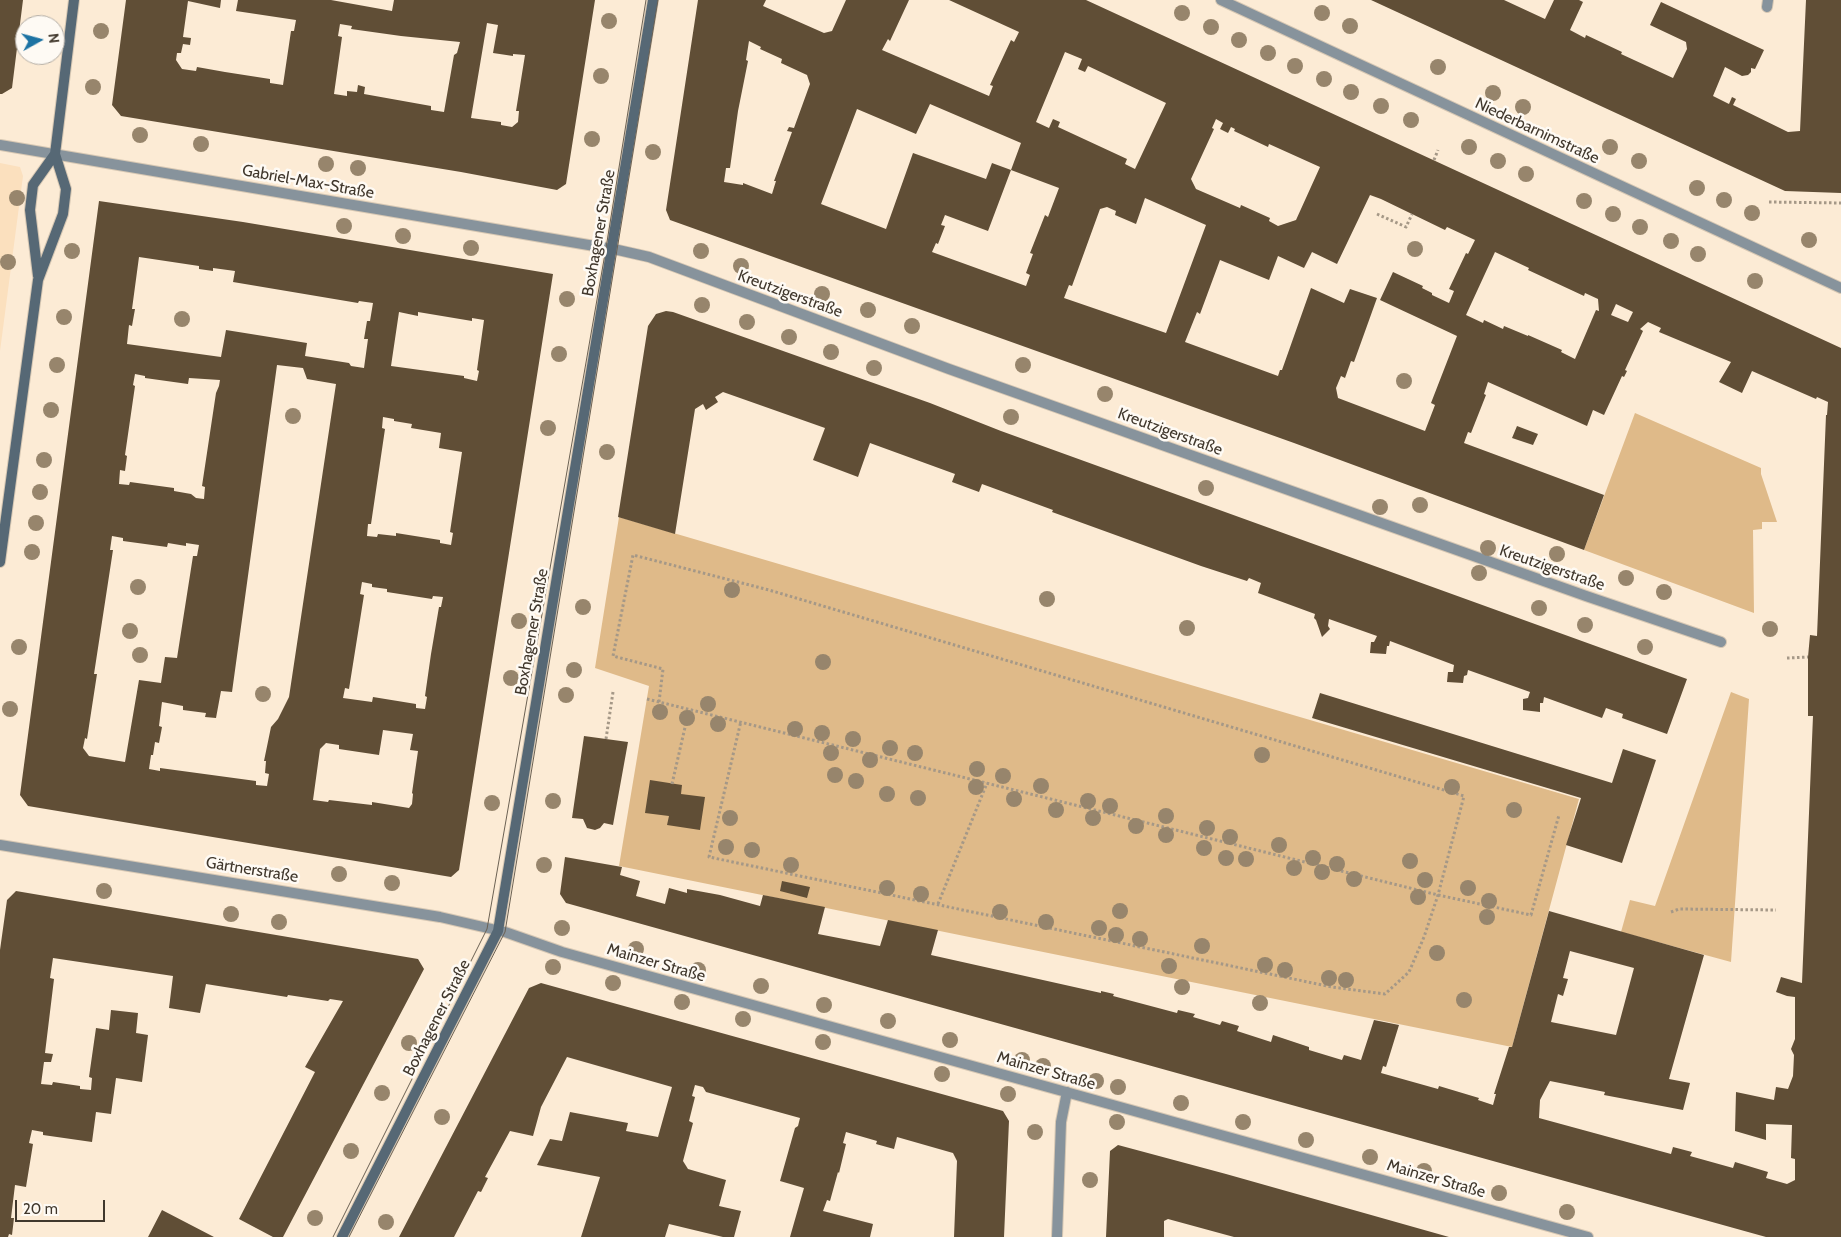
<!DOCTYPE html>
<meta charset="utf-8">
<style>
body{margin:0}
#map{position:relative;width:1841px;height:1237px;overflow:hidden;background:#fcebd5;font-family:Cabin,sans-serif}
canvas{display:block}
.north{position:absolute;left:15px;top:15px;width:50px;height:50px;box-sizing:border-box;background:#fefaf4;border:1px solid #b2aca4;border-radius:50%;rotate:83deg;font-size:14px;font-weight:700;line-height:20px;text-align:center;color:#40372c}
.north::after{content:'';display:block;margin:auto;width:18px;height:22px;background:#1d73a3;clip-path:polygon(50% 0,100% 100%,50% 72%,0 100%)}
.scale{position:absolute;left:15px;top:1200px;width:90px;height:22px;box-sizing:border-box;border:2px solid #40372c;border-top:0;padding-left:6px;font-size:15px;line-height:18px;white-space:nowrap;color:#40372c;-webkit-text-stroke:4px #fefaf4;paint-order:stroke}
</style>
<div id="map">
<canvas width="1841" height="1237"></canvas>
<div class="north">N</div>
<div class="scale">20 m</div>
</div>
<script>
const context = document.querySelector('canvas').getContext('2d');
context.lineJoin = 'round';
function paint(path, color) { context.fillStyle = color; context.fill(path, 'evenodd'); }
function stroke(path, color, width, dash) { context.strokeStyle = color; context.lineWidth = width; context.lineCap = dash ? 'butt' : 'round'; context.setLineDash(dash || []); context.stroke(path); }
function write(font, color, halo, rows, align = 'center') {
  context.font = font + ' Cabin,sans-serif'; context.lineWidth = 5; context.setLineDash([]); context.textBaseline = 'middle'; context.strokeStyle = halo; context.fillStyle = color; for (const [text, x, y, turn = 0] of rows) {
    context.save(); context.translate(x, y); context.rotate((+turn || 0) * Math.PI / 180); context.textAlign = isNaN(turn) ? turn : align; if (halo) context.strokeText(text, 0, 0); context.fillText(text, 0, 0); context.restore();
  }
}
const built = new Path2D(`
 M0,163L20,167L23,176L0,351Z`);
const green = new Path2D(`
 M1635,413L1761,468V474L1777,522H1762V529L1753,530L1754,613L1584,550Z
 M619,517L1579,799L1512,1047L619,866L649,686L595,668Z
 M1731,692L1749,699L1731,962L1621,932L1630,900L1655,906Z`);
const building = new Path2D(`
 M0,0H23L12,88L2,94H0Z
 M126,0H221L220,8L188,1L183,37L191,38L190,45L183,44L181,53H177L176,60L182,69L196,71L197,67L225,72L270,79V83L283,85L291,31H294L296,20L236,11L238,0H331L392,11L394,0H595L566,184L557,190L461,172L121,116L112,105ZM487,23L498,25L493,53L513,56V54L525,55L516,111H519L518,122L512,127L501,125V122L471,118ZM340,24L352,26L351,29L401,36L460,42L457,53L454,55L444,112L431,110V106L364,94L365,87L358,85L357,92L347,91V96L334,94L342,37L338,36Z
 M698,0H766L763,6L824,33L832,31L846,0H909L890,41L888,39L882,50L989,96L993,86L990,85L1011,40L1014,42L1019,32L949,0H1086L1841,348V1237H1766L566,903L560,894L565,857L622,867L620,875L640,881L636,896L665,904L669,888L687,893V889L720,895L760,906L763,895L825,907L818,934L880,946L888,920L938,930L931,955L1101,993V991L1114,994L1113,996L1177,1013L1178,1010L1195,1014L1193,1017L1220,1025L1222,1021L1239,1026L1237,1031L1271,1042L1273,1035L1309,1047V1050L1342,1060L1344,1055L1361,1060L1374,1020L1399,1025L1386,1067L1383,1066L1381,1073L1438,1089L1439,1086L1479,1098L1478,1100L1493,1105L1496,1094H1494L1509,1047H1512L1549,911L1704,955L1669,1079L1690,1083L1683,1110L1604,1095L1605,1092L1550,1081L1540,1100L1539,1118L1671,1154L1673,1147L1692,1152L1690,1156L1733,1168L1735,1162L1768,1172L1766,1178L1787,1184L1795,1180V1159L1791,1158L1792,1125L1766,1124V1140L1735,1131L1736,1092L1774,1100L1776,1087L1788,1089L1793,1076L1794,1055L1791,1049L1795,1039V997L1787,996L1776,992L1781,977L1802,983L1813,716H1808V657L1810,635L1817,636L1826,415H1827L1828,402L1817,397L1816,399L1752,371L1742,393L1719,382L1731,362L1659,332L1661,328L1648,322L1640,329L1643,331L1625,370L1627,371L1624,377L1622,376L1604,415L1593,410L1587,426L1488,382L1484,394L1486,395L1471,433L1468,432L1464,443L1604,495L1584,550L1294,443L670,220L666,210ZM749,41L761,47L760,49L782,59L781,63L807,75L810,84L794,128L789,127L787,131L792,132L774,181H776L772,194L743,183V185L724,182L726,168H730L738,111L748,61L746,60ZM1065,52L1082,59L1078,69L1085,72L1088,66L1166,103L1135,169L1125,164L1127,159L1058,127L1060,122L1053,119L1049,128L1036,122ZM930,104L1021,143L1011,170L1059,188L1048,217L1045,215L1030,253L1033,254L1026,273L1030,275L1026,286L932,252L936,243L938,244L945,226L941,225L945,215L988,231L1011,170L992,163L986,179L913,153L886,229L821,204L857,109L916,134ZM1216,119L1223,123L1220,129L1228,133L1231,127L1235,129L1234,131L1268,147L1269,144L1320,167L1296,220L1278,226L1269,221L1270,218L1241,205L1240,208L1196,189L1191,179L1214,129L1212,128ZM1370,195L1381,199L1445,230L1447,227L1475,240L1468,254L1466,253L1449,289L1454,291L1449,303L1432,295V293L1422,288L1423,286L1393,272L1380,300L1457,336L1431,403L1435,405L1425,431L1338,398L1336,388L1341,376L1345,378L1351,361L1354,362L1377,298L1350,289L1344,303L1311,288L1282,370H1280L1278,376L1185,342L1197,312L1200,314L1220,260L1269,280L1278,256L1304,268L1312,252L1337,264ZM1145,198L1206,225L1166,333L1064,298L1069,285L1072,286L1100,209L1107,207L1116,211L1115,215L1136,224ZM1495,252L1529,268L1528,270L1569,289L1584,296L1585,293L1598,299L1599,311L1596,310L1575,359L1561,352L1562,350L1528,335V336L1504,326L1503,329L1484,320L1483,323L1466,315ZM1616,304L1633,312L1628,322L1611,315ZM1570,951L1634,968L1616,1035L1551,1022L1558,994L1563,996L1568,979L1563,978Z
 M1371,0H1504L1545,19L1554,0H1579L1583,2L1570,30L1585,38L1586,35L1622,52L1621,54L1673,78L1687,49L1686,42L1650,25L1661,2L1764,50L1755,69L1751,68V72L1748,75L1742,76L1725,67L1713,96L1729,104L1732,97L1736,99L1733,105L1788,132L1800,131L1806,0H1841V193L1785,191Z
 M99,201L243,222L553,274L459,870L451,877L28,806L20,795ZM139,257L199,266V269L213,271V268L235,271L233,282L358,303L359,301L373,303L370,321H367L364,339H368L364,368L351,366L349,363L305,356L307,343L226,330L221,357L127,344L129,325L132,326L135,309H132ZM399,312L418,316V312L472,321V318L484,320L477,370L479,371L477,381L464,378V376L391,366ZM277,365L303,368L307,379L336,384L289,697L278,719L271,727L264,761H266L265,773L269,774L267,786L256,785V781L160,768V771L149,769L151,755H153L155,742L159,743L162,727L159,726L162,702L183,706V710L206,713L205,717L216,718L221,691L232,692ZM135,374L145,376V378L188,384L189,378L220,380L219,386L216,393L202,486L205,487L204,499L196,498L191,494L174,491V488L130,482L129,485L119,484L120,470L125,471L127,456L125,455L135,386L133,385ZM383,417L394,419V421L412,424L411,428L441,433L439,448L462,452L450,532L453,533L451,545L440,543V540L396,533V536L378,534L377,537L367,536L368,524H371L385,429L382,428ZM112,536L123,538V541L167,547L168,543L186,546V543L199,545L197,556H193L177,658L165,657L161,683L139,680L125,762L89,756L83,748L85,738L87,739L97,674H94L113,550H110ZM362,582L372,584V587L387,589V592L432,599L433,596L443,597L441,607H439L431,654L425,696L427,697L425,709L416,708V704L373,697L372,702L343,698L345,688L349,689L364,595L360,594ZM383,730L413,734L410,750L418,751L412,793L413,794L412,804L409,808L372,802V805L329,800L328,802L313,800L320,749L326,743L339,745V749L379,755Z
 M666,311L673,312L930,403L1001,431L1687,679L1667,734L1622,718L1623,714L1606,708L1602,718L1544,697L1543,703H1540V712L1523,710V699L1528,698L1530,692L1468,670L1467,675L1464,676L1463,683L1447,682L1448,672H1453L1454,665L1390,641L1389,646H1387L1386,654L1370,653L1371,642H1374L1377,636L1329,619L1328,626L1330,629L1322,637L1316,620L1314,618L1315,614L1258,593L1261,583L1249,578L1247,581L1201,566L1052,512L1053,510L982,484L979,492L952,482L955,474L870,443L858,477L813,460L825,428L723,392L715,397L718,402L706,410L703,404L695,409L675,534L618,517L648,326L656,314Z
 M1517,426L1538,434L1533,445L1512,438Z
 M1320,693L1612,783L1623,749L1656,760L1622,863L1566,845L1581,798L1312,718Z
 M584,736L628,742L613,825L604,823L600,828L595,830L587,828L583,819L572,818Z
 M650,780L682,785L681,794L705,797L700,830L667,825L669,816L645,813Z
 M782,881L810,887L807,898L780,891Z
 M16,891L418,959L424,969L283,1237H273L239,1219L315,1072L305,1067L343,1001L330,999L328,1001L288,995L287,997L206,984L200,1013L169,1008L173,976L53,958L50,978L54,979L45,1053L53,1054L51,1062H44L41,1084L52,1085L53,1082L80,1086V1089L91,1090L92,1078L89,1077L96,1028L109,1030L111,1010L138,1013L136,1033L148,1035L142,1082L116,1078L111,1114L96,1112L92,1142L43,1135V1132L32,1130L29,1143L33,1144L26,1187L15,1185L11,1218H14L12,1235L9,1234L8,1237H0V950L7,900Z
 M541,983L1003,1111L1009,1121L1004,1237H954L957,1161L953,1153L897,1137L894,1149L876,1144L877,1141L846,1132L843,1143L846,1144L839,1173L838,1172L830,1201L827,1200L823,1211L873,1224L870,1237H790L804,1188L780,1181L795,1128L798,1126L800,1118L706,1092L703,1087L695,1085L692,1096L695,1097L689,1121L693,1123L683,1161L688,1169L726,1180L719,1206L741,1211L734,1237H723L669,1224L665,1237H581L600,1177L537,1165L550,1139L562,1141L570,1112L628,1123L626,1131L658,1137L672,1087L567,1057L541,1107L533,1136L510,1131L485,1177L488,1178L481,1192L478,1191L454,1237H399L529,988Z
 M1118,1145L1226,1174L1449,1237H1234L1168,1219L1164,1221V1237H1106L1110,1151Z
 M162,1210L214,1237H148Z`);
const path = new Path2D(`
 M1434,160L1438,150
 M1769,202L1841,203
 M1377,214L1406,227L1412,214
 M1787,658L1808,657
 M647,699L1438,895L1531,915L1559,815
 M659,702L663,669L613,656L633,555L769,590L1464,796L1438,895L1424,937L1409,972L1385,994L1332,987L709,857L741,721
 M606,739L613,692
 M672,784L689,710
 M938,904L987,783
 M1671,912L1679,909L1776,910`);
const lane = new Path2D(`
 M1767,7L1768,0`);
const street = new Path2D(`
 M1221,0L1841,288
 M0,145L618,250L649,257L949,369L1586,596L1721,642
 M0,845L440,917L505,932L562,952L1588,1237
 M1057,1237L1061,1122L1067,1092`);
const secondary = new Path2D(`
 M38,276L30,210L33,185L55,154
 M0,562L38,280L63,214L66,189L55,154L74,0
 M342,1237L498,931L653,0`);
const tram = new Path2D(`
 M333,1237L487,929L606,248L646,0
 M349,1237L505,932L658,0`);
const trees = [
 [1182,13],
 [1322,13],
 [609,21],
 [1350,26],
 [1211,27],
 [101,31],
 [1239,40],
 [1268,53],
 [1295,66],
 [1438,67],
 [601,76],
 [1324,79],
 [93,87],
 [1351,92],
 [1493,93],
 [1381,106],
 [1523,107],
 [1411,120],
 [140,135],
 [592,139],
 [201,144],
 [1469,147],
 [1610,147],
 [653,152],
 [1498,161],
 [1639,161],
 [326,164],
 [358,168],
 [1526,174],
 [1697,188],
 [17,198],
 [1724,200],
 [1584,201],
 [1752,213],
 [1613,214],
 [344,226],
 [1640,227],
 [403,236],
 [1809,240],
 [1671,241],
 [471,248],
 [1415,249],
 [72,251],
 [701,251],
 [1698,254],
 [8,262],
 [741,266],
 [1755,281],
 [822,294],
 [567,299],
 [702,305],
 [868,310],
 [64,317],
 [182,319],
 [747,322],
 [912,326],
 [789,337],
 [831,352],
 [559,354],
 [57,365],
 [1023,365],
 [874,368],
 [1404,381],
 [1105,394],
 [51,410],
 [293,416],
 [1011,417],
 [548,428],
 [607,452],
 [44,460],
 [1206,488],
 [40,492],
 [1420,505],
 [1380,507],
 [36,523],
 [1488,548],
 [32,552],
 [1557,554],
 [1479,573],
 [1626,578],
 [138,587],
 [732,590],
 [1664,592],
 [1047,599],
 [583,607],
 [1539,608],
 [519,621],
 [1585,625],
 [1187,628],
 [1770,629],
 [130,631],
 [19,647],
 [1645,647],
 [140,655],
 [823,662],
 [574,670],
 [511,678],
 [263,694],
 [566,695],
 [708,704],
 [10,709],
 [660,712],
 [687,718],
 [718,724],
 [795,729],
 [822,733],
 [853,739],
 [890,748],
 [831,753],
 [915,753],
 [1262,755],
 [870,760],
 [977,769],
 [835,775],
 [1003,776],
 [856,781],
 [1041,786],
 [976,787],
 [1452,787],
 [887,794],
 [918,798],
 [1014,799],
 [553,801],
 [1088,801],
 [492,803],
 [1110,806],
 [1056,810],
 [1514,810],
 [1166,816],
 [730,818],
 [1093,818],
 [1136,826],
 [1207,828],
 [1166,835],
 [1230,837],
 [1279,845],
 [726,847],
 [1204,848],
 [752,850],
 [1226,858],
 [1313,858],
 [1246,859],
 [1410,861],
 [1337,864],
 [544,865],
 [791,865],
 [1294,868],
 [1322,872],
 [339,874],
 [1354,879],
 [1425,880],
 [392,883],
 [887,888],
 [1468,888],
 [104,891],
 [921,894],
 [1418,897],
 [1489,901],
 [1120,911],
 [1000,912],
 [231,914],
 [1487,917],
 [279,922],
 [1046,922],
 [562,928],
 [1099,928],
 [1116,935],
 [1140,939],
 [1202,946],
 [636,949],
 [1437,953],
 [1265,965],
 [1169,966],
 [553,967],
 [698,970],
 [1285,970],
 [1329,978],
 [1346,980],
 [613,983],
 [761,986],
 [1182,987],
 [1464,1000],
 [682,1002],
 [1260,1003],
 [824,1005],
 [743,1019],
 [888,1021],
 [950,1040],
 [823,1042],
 [409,1043],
 [1022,1060],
 [1043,1066],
 [942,1074],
 [1096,1081],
 [1118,1087],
 [382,1093],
 [1008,1094],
 [1181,1103],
 [442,1117],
 [1117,1122],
 [1243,1122],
 [1035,1132],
 [1306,1140],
 [351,1151],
 [1370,1157],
 [1424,1171],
 [1090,1180],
 [1499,1193],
 [1567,1212],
 [315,1218],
 [386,1222]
];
const streetNames = [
 ["Niederbarnimstraße",1537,131,25],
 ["Gabriel-Max-Straße",308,182,10],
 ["Boxhagener Straße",599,233,-80],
 ["Kreutzigerstraße",790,294,20],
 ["Kreutzigerstraße",1170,432,20],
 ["Kreutzigerstraße",1552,568,19],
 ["Boxhagener Straße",532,632,-80],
 ["Gärtnerstraße",252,870,9],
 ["Mainzer Straße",656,963,16],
 ["Boxhagener Straße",437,1018,-63],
 ["Mainzer Straße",1046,1071,16],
 ["Mainzer Straße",1436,1179,16]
];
paint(built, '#fbe0be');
paint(green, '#dfba89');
paint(building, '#604e36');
stroke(lane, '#d6c7b3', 12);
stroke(street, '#d6c7b3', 12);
stroke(secondary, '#d6c7b3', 12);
stroke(path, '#a59887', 3, [2.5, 2.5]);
stroke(lane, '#87939c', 10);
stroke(street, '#87939c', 10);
stroke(secondary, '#566875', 10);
stroke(tram, '#6b6153', 1);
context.fillStyle = '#97856c';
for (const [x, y] of trees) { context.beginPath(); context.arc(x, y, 8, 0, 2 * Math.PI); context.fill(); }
write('16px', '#40372c', '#fefaf4', streetNames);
</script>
